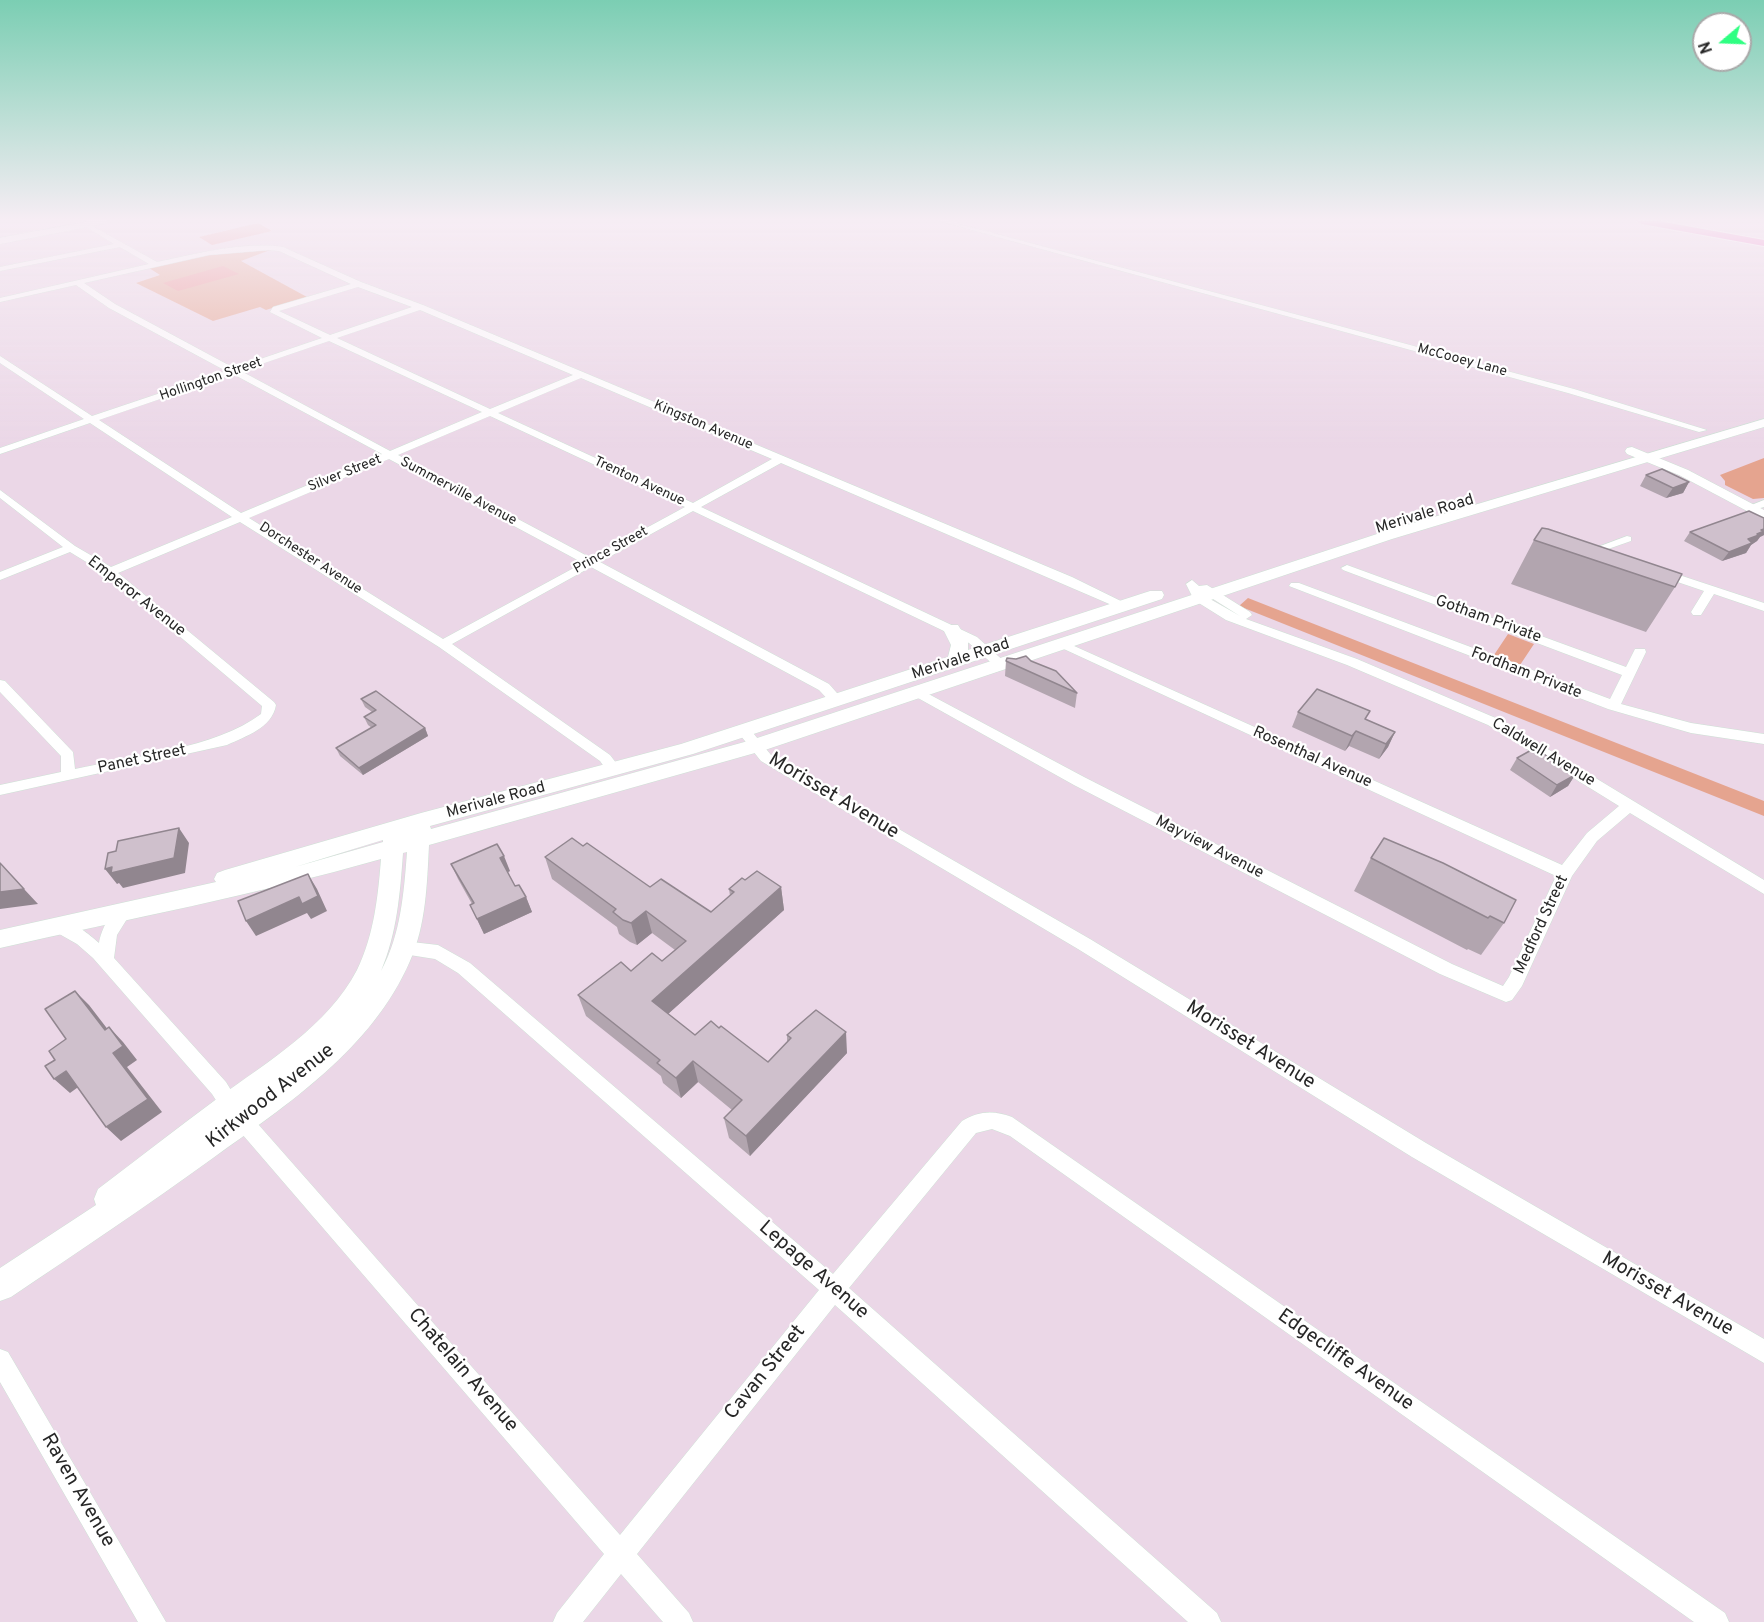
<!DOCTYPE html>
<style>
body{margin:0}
#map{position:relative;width:1764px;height:1622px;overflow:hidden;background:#ebd7e7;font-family:Overpass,sans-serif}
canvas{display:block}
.north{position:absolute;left:1692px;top:12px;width:60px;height:60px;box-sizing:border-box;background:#fff;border:2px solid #a9a9a9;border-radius:50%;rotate:251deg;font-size:16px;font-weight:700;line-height:24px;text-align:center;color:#272727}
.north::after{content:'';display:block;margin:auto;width:21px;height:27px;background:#2fff82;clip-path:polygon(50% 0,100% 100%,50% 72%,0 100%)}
</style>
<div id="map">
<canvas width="1764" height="1622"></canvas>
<div class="north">N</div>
</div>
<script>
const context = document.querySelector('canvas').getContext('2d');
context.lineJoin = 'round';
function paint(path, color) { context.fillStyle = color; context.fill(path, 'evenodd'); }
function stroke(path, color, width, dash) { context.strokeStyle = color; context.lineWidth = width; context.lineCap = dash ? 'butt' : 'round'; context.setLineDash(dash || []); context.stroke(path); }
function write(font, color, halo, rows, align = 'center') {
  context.font = font + ' Overpass,sans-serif'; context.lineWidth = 4.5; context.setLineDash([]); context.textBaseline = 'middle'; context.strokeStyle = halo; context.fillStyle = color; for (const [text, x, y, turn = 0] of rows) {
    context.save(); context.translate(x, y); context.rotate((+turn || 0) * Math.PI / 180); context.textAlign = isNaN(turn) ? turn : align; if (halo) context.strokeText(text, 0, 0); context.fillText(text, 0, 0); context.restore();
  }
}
const green = new Path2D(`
 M270,250L241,261L307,297L266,310L260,307L213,321L136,283L160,275L149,268L206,255Z
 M1764,458V498L1753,499L1725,485V481L1720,475Z
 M1248,598L1764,801V816L1239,606Z
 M1508,634L1534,644L1520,665L1494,655Z`);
const pitch = new Path2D(`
 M258,223L272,231L212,245L199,237Z
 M223,266L239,274L178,291L163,283Z`);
const minor = new Path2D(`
 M939,221H948L1574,389L1707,430L1699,432L1568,393Z
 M85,222L157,262C195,254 244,241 283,247L361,282L423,305L1072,577L1131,606L1129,609H1121L781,463L701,507L977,637L1007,664L1001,668L996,667L969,643L693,511L600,562L829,684L844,701L837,705L832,704L819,690L591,567L452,644L610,755L620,768L613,773L608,772L600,761L439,647L240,522L118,573L274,702L276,705C272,728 246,736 227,745L0,795V785L61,772V756L0,692V680L5,681L73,752L75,769C131,757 216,748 261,714L262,706L106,574L70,552L0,580V572L63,547L0,498V490L75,546L111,567L232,517L90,423L0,454V448L84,419L0,363V356L92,416L226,371L109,308L76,285L0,302V298L149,264L120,247L0,271V267L114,244L83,225ZM269,250L279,251L351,284L273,307L270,312L322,338L234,368L115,304L84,283L209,255ZM358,287L412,307L330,335L279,311ZM420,310L573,375L490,409L337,338ZM329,341L482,412L390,451L241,371ZM233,374L382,454L241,513L99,420ZM581,378L772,459L693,503L498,413ZM490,416L685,507L591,558L398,455ZM389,459L583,563L443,639L249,518Z
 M1764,500V507L1749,511L1744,508Z
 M1627,536L1631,537V541L1585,557L1579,554Z
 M1347,565L1626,667L1635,649H1645L1646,652L1621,704L1691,723L1764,734V744L1691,733L1608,709L1289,586L1291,583H1299L1610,699L1622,675L1343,570L1341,568Z
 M1661,569L1764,603V611L1714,594L1701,615H1693L1691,612L1704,591L1657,575V571Z
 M1192,580L1199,586L1207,585L1250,612L1252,615L1246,619L1357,659L1498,719L1764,880V894L1630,813L1597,841L1572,876L1522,986L1512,1000L1506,1002L1440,974L1074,785L909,693L916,689L921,690L1084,777L1452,964L1503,986L1509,977L1556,876L1053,644L1055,641H1063L1562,865L1587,833L1619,806L1488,725L1347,665L1226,620L1194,600L1186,584ZM1202,592L1240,616L1203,595Z
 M744,726L749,728L771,755L817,782L1090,939L1426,1143L1764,1339V1363L1412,1157L1078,949L761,761L737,731Z
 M124,905L130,906L132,911L117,935L114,958L226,1082L240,1105L237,1111L230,1114L223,1111L212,1094L93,958L77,944L54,931L52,926L54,921C69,917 89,934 99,943C101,930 111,909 124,905Z
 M403,941L438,945L470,963L833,1274L962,1121C979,1111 993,1110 1012,1117L1725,1613L1729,1622H1694L1010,1136L992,1129L976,1133L849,1288L1217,1613L1221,1622H1188L835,1305L637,1554L689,1613L693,1622H663L621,1574L583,1622H553L557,1613L604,1554L236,1127L233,1121L236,1115L243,1112L250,1115L620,1535L819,1290L458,973L435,959L397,953L395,948L397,943Z
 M0,1349L8,1352L166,1622H138L0,1382Z`);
const tertiary = new Path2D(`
 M1632,447L1688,470L1764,510V520L1679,475L1627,454L1625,451L1627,448Z`);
const secondary = new Path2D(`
 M90,221H108L103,224L0,244V238Z
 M1764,419V427L1392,539L762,751L429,845C427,884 426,925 410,961C372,1049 288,1104 213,1158C147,1206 79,1251 11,1297L0,1301V1268L96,1205L94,1199L98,1189C138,1159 177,1128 218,1098C267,1062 328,1026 357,970C374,935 378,897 381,859C256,895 127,919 0,948V930L216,882L214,879L217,873L225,870L421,813L681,744L948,657L951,645L943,629L946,625H958L968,641V650L1150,591H1162L1164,595L1162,599L693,754L430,826L431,829L748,741L1380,533ZM383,840V842L295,867ZM407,852C404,892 401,934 381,971C397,933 400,894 403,853Z`);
const primary = new Path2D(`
 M1637,221H1658L1764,240V246L1642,224Z`);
const wall = new Path2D(`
 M1646,475L1689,482L1683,493L1666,498L1640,486Z
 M1764,518V535L1760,537L1757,541L1751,545L1746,553L1722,561L1684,541L1690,532Z
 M1534,540L1675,587L1646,632L1511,584Z
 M1006,661H1031L1077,693L1075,708L1005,676Z
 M361,699L425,728L428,736L363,775L340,756L336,748L372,728L368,725L364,717L372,712L365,707Z
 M1298,712L1367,720L1395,732L1388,747L1379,759L1349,746L1345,751L1292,727Z
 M1517,758L1575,775L1568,786L1550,797L1510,770Z
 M583,846L650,887L711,912L730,896L729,889L745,880L781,887L784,910L668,1014L695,1035L768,1062L787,1042V1035L847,1053L750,1156L729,1138L724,1118L732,1110L698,1082L681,1098L663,1083L661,1076L586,1016L578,995L631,971L662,961L675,950L652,933L637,945L630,942L619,934L617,927L552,879L545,857Z
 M1371,858L1504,923L1481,955L1468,949L1467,950L1354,891Z
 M451,864L510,871L508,872L515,886L526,897L532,912L484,934L470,905L472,904L458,879Z`);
const shadedWall = new Path2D(`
 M1689,482L1683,493L1666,498L1673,488Z
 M1764,529V535L1760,537L1757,541L1751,545L1746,553L1722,561L1729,552Z
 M425,728L428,736L363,775L359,768Z
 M1356,731L1349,746L1345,751L1352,736Z
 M1395,732L1388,747L1379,759L1386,744Z
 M1575,775L1568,786L1550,797L1557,785Z
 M179,828L189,843L185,873L123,888L119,883L117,884L105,869L112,867Z
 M504,856L510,871L506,873L500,858Z
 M308,874L317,889L327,911L311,919L307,913L256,936L246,921Z
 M781,887L784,910L658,1023L652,1001Z
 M24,889L38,904L0,909V892Z
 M526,897L532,912L484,934L477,919Z
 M646,911L652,933L637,945L631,923Z
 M75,991L89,1005L119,1044L105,1030Z
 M109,1027L123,1042L137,1060L127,1067L162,1112L121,1141L106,1127L113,1053Z
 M846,1032L847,1053L750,1156L746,1136Z
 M693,1061L698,1082L681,1098L676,1078Z
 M66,1071L81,1085L70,1093L54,1079Z`);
const building = new Path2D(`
 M1662,469L1689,482L1673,488L1646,475Z
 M1749,511L1764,518V529L1761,530L1764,531L1757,534L1759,535L1748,539L1752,543L1729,552L1690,532Z
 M1542,528L1548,529L1682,574L1675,587L1534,540Z
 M1026,656L1031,661L1056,671L1077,693L1006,661L1007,658L1016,659Z
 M1317,689L1370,711L1365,719L1395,732L1386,744L1356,731L1352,736L1298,712Z
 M376,691L425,728L359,768L336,748L376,725L364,717L376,710L361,699Z
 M1535,748L1575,775L1557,785L1517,758Z
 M179,828L174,858L111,873L112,867L105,869L108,853L116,851L118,841Z
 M572,838L583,846L587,843L650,887L661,879L711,912L734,892L729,889L742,878L745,880L757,871L781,887L652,1001L695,1035L711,1021L719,1028L721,1026L768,1062L791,1038L787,1035L816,1010L846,1032L746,1136L724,1118L742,1100L693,1061L676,1078L657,1063L660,1060L578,995L621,962L631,971L652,953L662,961L686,941L646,911L631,923L623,920L613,912L616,909L545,857Z
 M1384,838L1443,863L1516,900L1504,923L1490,916L1488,918L1371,858Z
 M497,844L504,856L500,858L515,886L519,885L526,897L477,919L470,905L474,903L451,864Z
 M0,863L24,889L0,892Z
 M308,874L318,896L302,904L299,897L246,921L238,901Z
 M75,991L105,1030L109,1027L123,1046L113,1053L148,1099L106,1127L66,1071L54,1079L45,1066L55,1060L49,1051L66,1039L45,1009Z`);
const farStreetnames = [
 ["McCooey Lane",1462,361,15],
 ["Hollington Street",211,380,-19],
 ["Kingston Avenue",703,426,23],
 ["Silver Street",345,474,-22],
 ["Trenton Avenue",639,482,25],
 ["Summerville Avenue",458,492,28],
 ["Prince Street",611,551,-29],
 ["Dorchester Avenue",310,559,33]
];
const streetNames = [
 ["Merivale Road",1425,515,-17],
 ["Emperor Avenue",136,597,38],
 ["Gotham Private",1488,620,20],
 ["Merivale Road",961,660,-18],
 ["Fordham Private",1526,674,21],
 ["Caldwell Avenue",1543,753,31],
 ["Rosenthal Avenue",1312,758,24],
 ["Panet Street",142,760,-12],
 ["Merivale Road",496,801,-15],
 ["Mayview Avenue",1209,848,27],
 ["Medford Street",1542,925,-65]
];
const nearStreetnames = [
 ["Morisset Avenue",833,797,31],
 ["Morisset Avenue",1250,1046,32],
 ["Kirkwood Avenue",271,1097,-38],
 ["Lepage Avenue",813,1271,41],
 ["Morisset Avenue",1667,1295,30],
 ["Edgecliffe Avenue",1345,1361,35],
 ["Chatelain Avenue",462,1371,49],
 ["Cavan Street",766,1373,-51],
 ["Raven Avenue",77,1491,60]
];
paint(green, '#e5a48f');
paint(pitch, '#ed8b8a');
stroke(minor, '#cce1d4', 1);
stroke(tertiary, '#cce1d4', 1);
stroke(secondary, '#cce1d4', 1);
stroke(primary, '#fff', 2);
paint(minor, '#fff');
paint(tertiary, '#fff');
paint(secondary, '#fff');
paint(primary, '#f750bc');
paint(wall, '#b2a5af');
paint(shadedWall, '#91868f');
paint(building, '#cfc0cc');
stroke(building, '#91868f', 1.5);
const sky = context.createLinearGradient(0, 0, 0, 448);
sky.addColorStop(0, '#7bceb3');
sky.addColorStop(0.49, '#f6edf4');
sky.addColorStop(1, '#f6edf400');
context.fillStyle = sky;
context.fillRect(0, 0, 1764, 448);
write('14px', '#272727', '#fff', farStreetnames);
write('16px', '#272727', '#fff', streetNames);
write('20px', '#272727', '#fff', nearStreetnames);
</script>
